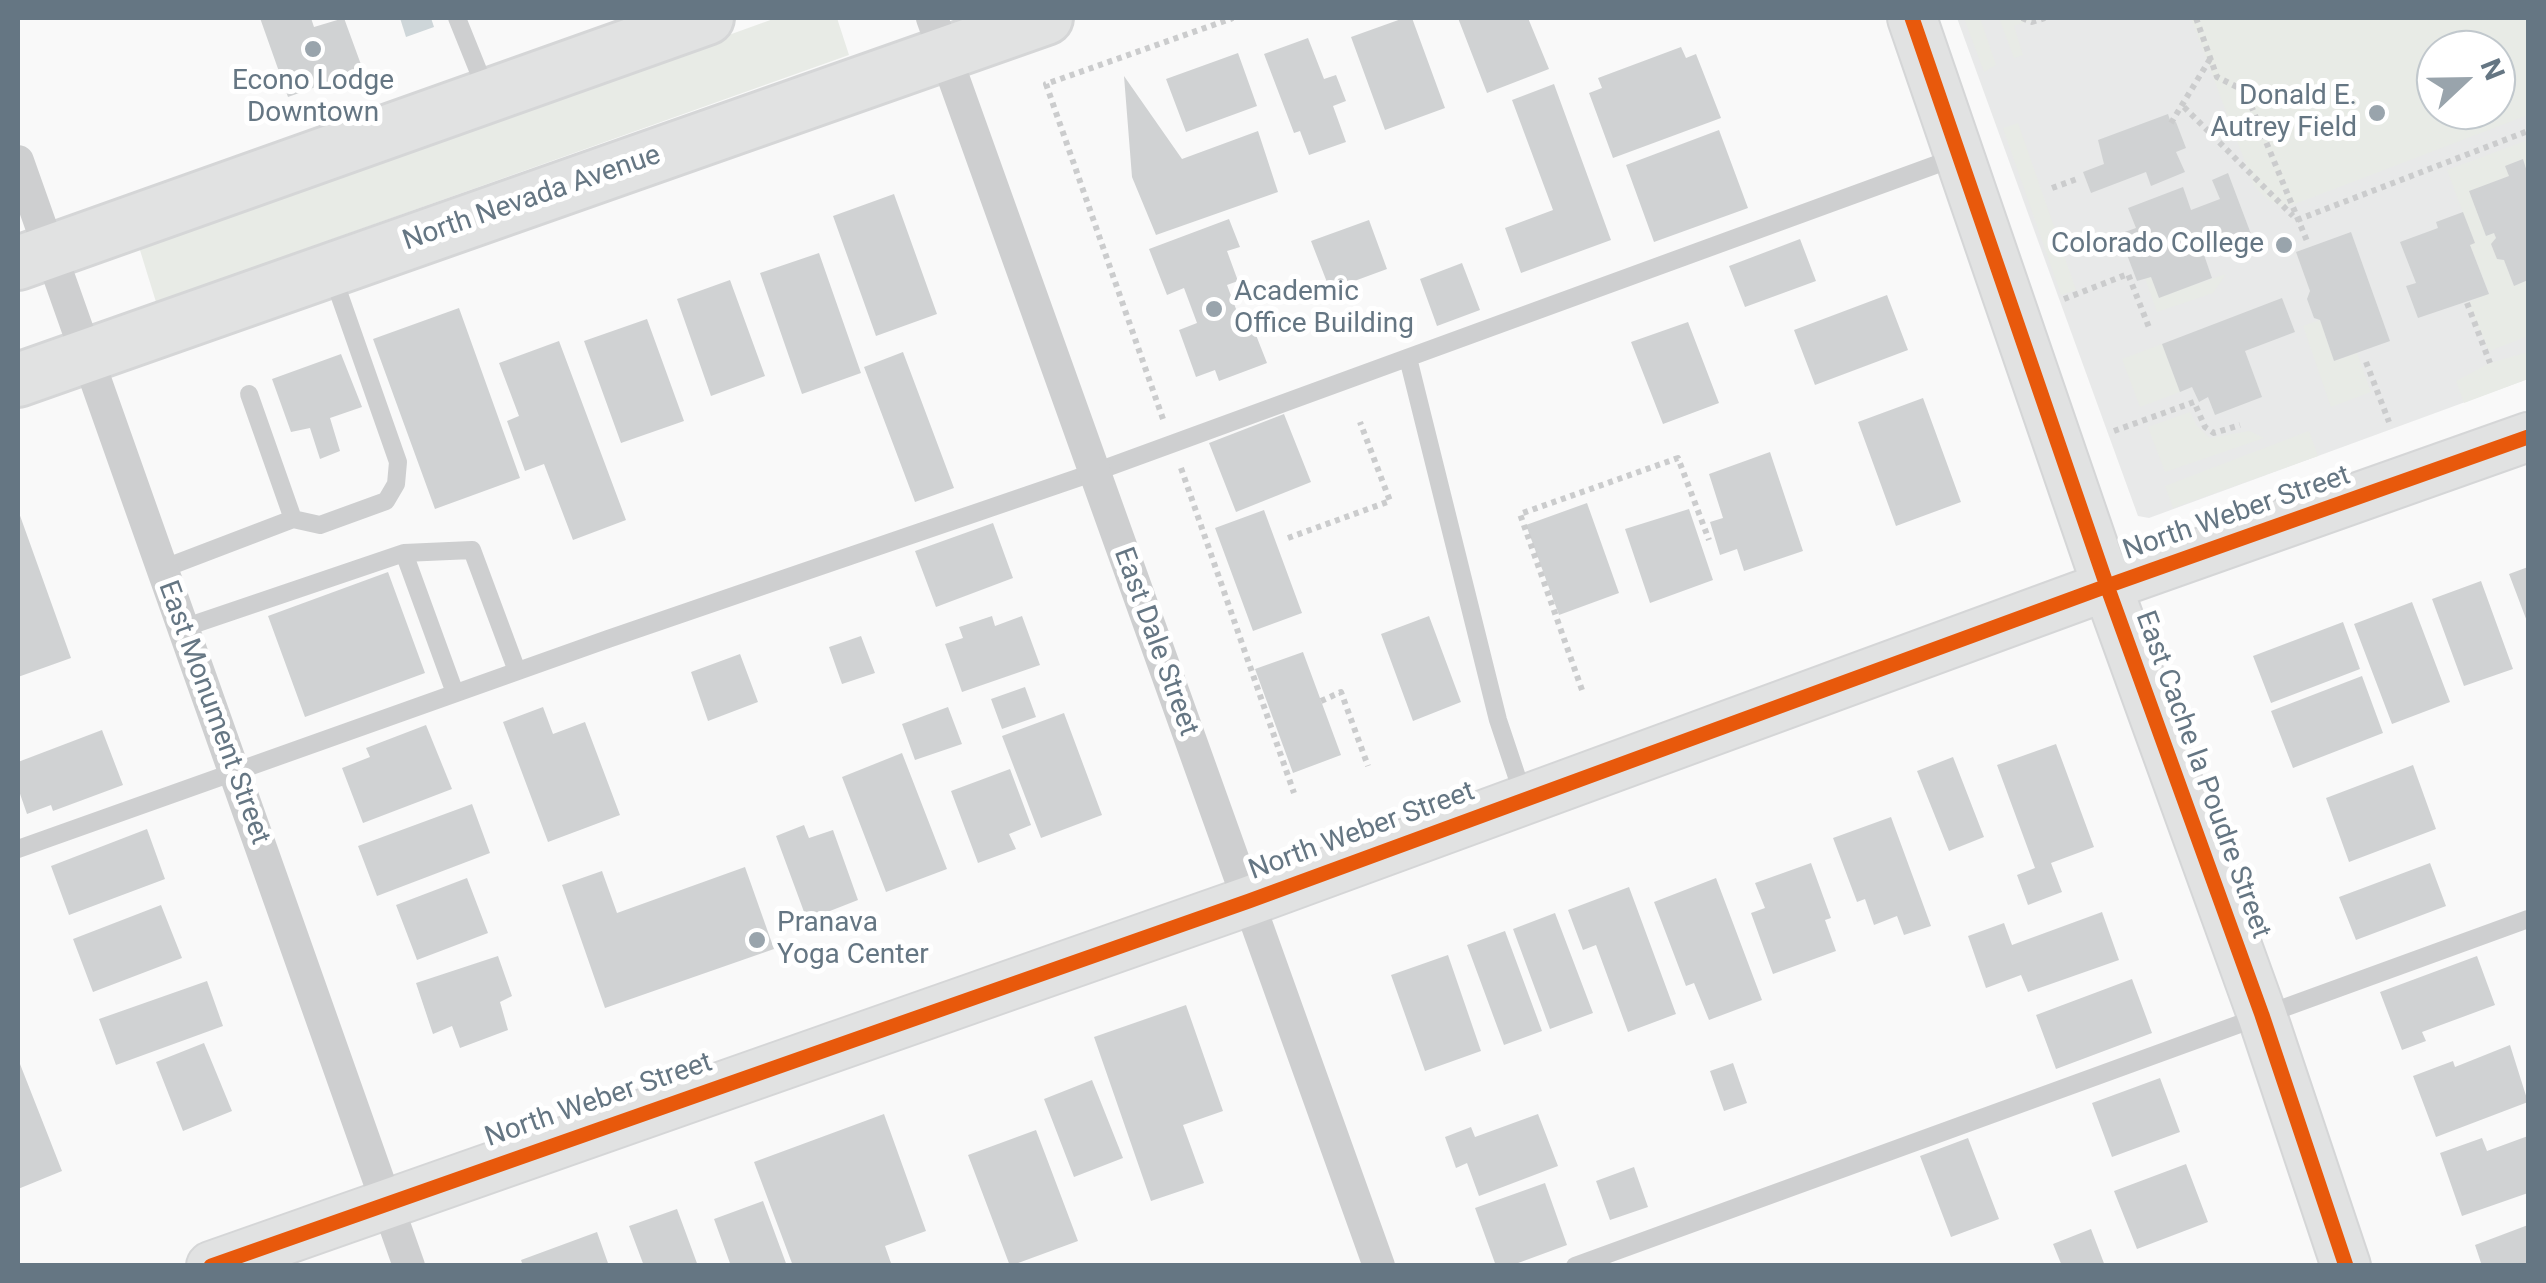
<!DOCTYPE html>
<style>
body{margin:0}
#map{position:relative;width:2546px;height:1283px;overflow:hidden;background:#f9f9f9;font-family:Roboto,sans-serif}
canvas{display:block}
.frame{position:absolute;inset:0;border:20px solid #657683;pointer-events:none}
.north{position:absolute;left:2416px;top:30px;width:100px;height:100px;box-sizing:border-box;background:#fff;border:2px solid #c1c8cd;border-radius:50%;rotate:68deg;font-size:28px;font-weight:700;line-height:40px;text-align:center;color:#657683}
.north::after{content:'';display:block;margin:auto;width:35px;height:45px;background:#99a4ac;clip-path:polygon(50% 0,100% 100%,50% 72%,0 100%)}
</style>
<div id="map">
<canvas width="2546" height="1283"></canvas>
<div class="frame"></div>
<div class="north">N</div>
</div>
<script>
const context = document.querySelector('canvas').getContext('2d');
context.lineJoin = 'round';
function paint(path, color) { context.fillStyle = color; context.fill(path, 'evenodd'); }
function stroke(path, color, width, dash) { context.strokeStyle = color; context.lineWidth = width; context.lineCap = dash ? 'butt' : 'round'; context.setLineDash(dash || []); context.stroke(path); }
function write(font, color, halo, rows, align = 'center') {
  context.font = font + ' Roboto,sans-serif'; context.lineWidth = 10; context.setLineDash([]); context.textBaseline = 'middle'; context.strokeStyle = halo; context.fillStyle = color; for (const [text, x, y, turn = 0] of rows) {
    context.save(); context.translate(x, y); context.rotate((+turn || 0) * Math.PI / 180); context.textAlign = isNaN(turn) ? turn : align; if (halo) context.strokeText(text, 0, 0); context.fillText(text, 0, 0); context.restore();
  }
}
const built = new Path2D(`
 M1957,18H2528V379L2149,518L2138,516ZM2436,50H2496V110H2436Z`);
const green = new Path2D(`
 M776,18H837L849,55L156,302L139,247Z
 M1964,18H1980L1996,65L1984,72Z
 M1999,18H2036L2014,26L2023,55L2014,58Z
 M2191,18H2528V115L2284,208L2267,199L2254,186ZM2496,50V110H2436V50Z
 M2018,123L2076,290L2061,295L2003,128Z
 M2528,140V175L2522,159L2505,166L2509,176L2470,191L2486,235L2494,233L2496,238L2491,245L2497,258L2504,260L2513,285L2528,280V336L2489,351L2467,303L2489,293L2470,245L2474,242L2447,170Z
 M2226,274L2213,293L2157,312L2145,278L2151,277L2159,297Z
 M2320,320L2334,361L2357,353L2371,392L2331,407L2303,326Z
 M2162,344L2180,392L2140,407L2122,359Z
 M2528,352V379L2464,403L2456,381L2490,363Z
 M2190,412L2197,426L2210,438L2249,431L2264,438L2165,472L2148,427Z
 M2309,431L2318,456L2173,508L2165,486Z`);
const water = new Path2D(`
 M400,18H431L434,27L406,37Z`);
const building = new Path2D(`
 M260,18H311L314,27L344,18L363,70L288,97Z
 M1404,18H1412L1445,108L1385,130L1351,37Z
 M1458,18H1528L1549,69L1487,93Z
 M1308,38L1324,79L1336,75L1346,101L1333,106L1346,142L1309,155L1300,131L1294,133L1264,54Z
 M1681,47L1686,58L1696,54L1721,118L1613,158L1589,93L1602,88L1598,78Z
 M1238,53L1257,106L1186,132L1166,79Z
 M1124,76L1182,159L1258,131L1278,192L1156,235L1132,177Z
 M1554,84L1611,240L1521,273L1505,228L1553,210L1512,100Z
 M2168,114L2171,123L2176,122L2186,148L2176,152L2185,172L2151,186L2146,172L2091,193L2083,172L2104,164L2098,140Z
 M1719,130L1748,208L1654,242L1626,165Z
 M2523,159L2528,175V280L2514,286L2504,260L2497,259L2491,244L2496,238L2494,233L2486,236L2469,191L2509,176L2505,166Z
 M2228,173L2251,234L2203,252L2212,278L2159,298L2151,277L2137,281L2119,234L2136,228L2128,208L2183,187L2191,210L2220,199L2212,180Z
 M894,194L937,314L876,336L833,216Z
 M2463,212L2475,243L2470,245L2489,294L2418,318L2406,286L2416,283L2400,242L2438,228L2436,222Z
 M1229,219L1240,247L1227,251L1238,281L1227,285L1245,333L1254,330L1267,363L1219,381L1215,370L1196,377L1179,330L1197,323L1184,288L1167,295L1149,249Z
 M1369,220L1387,269L1330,290L1311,241Z
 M2351,232L2390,341L2334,361L2320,320L2314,318L2307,299L2310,291L2296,252Z
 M1800,239L1816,281L1745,307L1729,266Z
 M819,253L861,373L802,394L760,273Z
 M1462,263L1480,310L1437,326L1420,279Z
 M730,280L765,376L711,396L677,299Z
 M1887,295L1908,350L1815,385L1794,330Z
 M2282,298L2295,332L2245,351L2262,397L2215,415L2208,397L2199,402L2192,387L2180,392L2162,344Z
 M459,308L520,478L435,509L373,339Z
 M647,319L684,421L621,443L584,341Z
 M1688,322L1719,403L1663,424L1631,342Z
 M559,341L626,520L573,540L544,464L525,471L507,421L519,416L499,363Z
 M903,352L954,488L915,502L864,367Z
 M341,354L362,407L330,418L340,451L320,459L310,428L291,432L272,379Z
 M1923,398L1961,502L1896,526L1858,422Z
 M1284,414L1311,482L1236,512L1209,443Z
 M1770,452L1803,551L1744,571L1737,549L1720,555L1710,522L1723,518L1709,474Z
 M1587,503L1619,593L1559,615L1526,525Z
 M1689,509L1713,580L1650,603L1625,529Z
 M18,510L71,658L18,677Z
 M1264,510L1302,613L1253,631L1215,528Z
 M993,523L1013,578L936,607L915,551Z
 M2528,567V624L2509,574Z
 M388,572L425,673L305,717L268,616Z
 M2481,581L2513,669L2464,686L2432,599Z
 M2412,602L2450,702L2392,724L2354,624Z
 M992,616L995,626L1022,616L1040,665L962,692L945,644L963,638L959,627Z
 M1429,616L1461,702L1413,721L1381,634Z
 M2343,622L2360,669L2271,703L2253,656Z
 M861,636L875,673L842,684L829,647Z
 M1303,652L1341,755L1293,773L1255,669Z
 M740,654L758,702L708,721L691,672Z
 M2362,676L2383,733L2293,768L2271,711Z
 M1025,687L1036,717L1002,729L991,699Z
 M543,707L553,734L585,722L620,815L548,842L503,722Z
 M948,707L962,744L915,760L902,724Z
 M1064,713L1102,815L1041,838L1002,736Z
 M426,725L452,789L363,823L342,768L370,757L366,748Z
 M102,730L123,785L53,811L51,805L27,814L18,788V762Z
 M2056,744L2094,847L2051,863L2062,892L2028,905L2017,875L2035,868L1997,765Z
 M902,753L947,869L886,892L842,777Z
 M1953,757L1984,837L1949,851L1917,771Z
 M2413,765L2436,829L2349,862L2326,798Z
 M1010,769L1031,825L1009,834L1016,849L978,863L951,791Z
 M472,804L490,853L377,896L358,846Z
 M1891,817L1931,926L1904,935L1897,916L1874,925L1865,899L1857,902L1833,838Z
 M804,825L809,838L833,830L858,900L807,920L776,836Z
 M147,829L165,879L69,915L51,866Z
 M1811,863L1831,918L1825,920L1836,951L1773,974L1751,913L1765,908L1755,883Z
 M2430,863L2446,906L2356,940L2339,897Z
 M745,867L774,949L605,1008L562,885L602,871L617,913Z
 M467,878L488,933L417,960L396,905Z
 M1716,878L1762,1000L1709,1020L1694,983L1686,986L1654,902Z
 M1629,887L1676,1014L1628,1032L1596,945L1583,950L1568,910Z
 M161,905L182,958L93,992L73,939Z
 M2102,912L2119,960L2028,992L2021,975L1986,988L1968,936L2004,923L2012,945Z
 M1555,913L1593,1013L1550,1029L1513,929Z
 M1505,931L1542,1031L1504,1045L1467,945Z
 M1448,955L1481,1051L1425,1071L1391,975Z
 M498,956L512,996L500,1002L508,1030L460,1048L452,1026L433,1034L416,983Z
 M2477,956L2495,1005L2422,1032L2426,1041L2402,1050L2380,992Z
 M2132,979L2152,1033L2056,1069L2036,1015Z
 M207,981L223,1026L116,1065L99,1019Z
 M1186,1005L1223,1111L1183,1125L1204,1183L1151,1201L1094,1037Z
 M204,1043L232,1111L183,1131L156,1062Z
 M2510,1045L2528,1102L2436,1137L2413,1076L2453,1061L2455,1067Z
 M1733,1063L1747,1103L1724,1111L1710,1071Z
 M20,1064L62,1171L18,1189V1065Z
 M2160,1078L2180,1132L2112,1157L2092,1103Z
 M1092,1080L1123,1158L1074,1177L1044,1099Z
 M884,1114L926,1231L885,1246L892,1266H793L754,1162Z
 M1538,1114L1558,1166L1479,1196L1467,1163L1456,1168L1445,1137L1471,1127L1475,1137Z
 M1036,1130L1078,1241L1010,1266L968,1155Z
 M2528,1136V1193L2462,1216L2440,1153L2482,1138L2487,1151Z
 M1968,1138L1999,1219L1951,1237L1920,1156Z
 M2186,1164L2208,1222L2137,1249L2114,1191Z
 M1634,1167L1648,1207L1610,1220L1596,1181Z
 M1545,1183L1567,1245L1510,1266H1496L1475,1208Z
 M763,1201L787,1266H731L714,1219Z
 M677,1209L698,1266H644L629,1226Z
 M2528,1225V1266H2482L2475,1245Z
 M2091,1229L2105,1266H2062L2053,1244Z
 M597,1232L609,1266H523L521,1260Z`);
const path = new Path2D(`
 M2022,18L2032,22L2045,18
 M2196,18L2217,77L2245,91L2307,241
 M2184,107L2293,216
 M2171,123L2210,59
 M2052,188L2077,179
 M2297,220L2528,131
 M2064,299L2128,274L2150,330
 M2467,303L2490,363
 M2366,362L2389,422
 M1163,419L1046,84L1233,18
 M2114,431L2194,402L2205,427L2214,433L2240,425
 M1181,468L1294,793
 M1288,538L1390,501L1360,422
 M1582,690L1520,514L1678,458L1709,540
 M1321,701L1341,692L1368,766`);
const lane = new Path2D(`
 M457,18L486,90
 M1408,358L1498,720L1524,798
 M293,519L320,525L386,501L396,484L398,462L332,274
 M404,553L455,693
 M162,569L293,519L249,394
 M183,628L404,553L472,550L517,671
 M18,849L608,639L1095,472L1957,157
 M1575,1266L2528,919`);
const street = new Path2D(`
 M932,18L1379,1266
 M18,161L409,1266`);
const secondary = new Path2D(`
 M1912,18L2107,586L2262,1015L2346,1266
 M211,1266L1249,901L2107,586L2528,437`);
const primary = new Path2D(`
 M18,263L707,18
 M18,380L1046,18`);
const cycleway = new Path2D(`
 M1912,18L2107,586L2262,1015L2346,1266
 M211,1266L1249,901L2107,586L2528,437`);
const markers = [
 [313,49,10,"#99a4ac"],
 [2377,113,10,"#99a4ac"],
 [2284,245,10,"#99a4ac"],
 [1214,309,10,"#99a4ac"],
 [757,940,10,"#99a4ac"]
];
const poiNames = [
 ["Econo Lodge",313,82,"center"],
 ["Downtown",313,114,"center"],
 ["Donald E.",2357,97],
 ["Autrey Field",2357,129],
 ["Colorado College",2264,245],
 ["Academic",1234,293,"left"],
 ["Office Building",1234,325,"left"],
 ["Pranava",777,924,"left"],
 ["Yoga Center",777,956,"left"]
];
const streetNames = [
 ["North Nevada Avenue",532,199,-19],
 ["North Weber Street",2237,514,-19],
 ["East Dale Street",1155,642,70],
 ["East Monument Street",213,713,70],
 ["East Cache la Poudre Street",2202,775,70],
 ["North Weber Street",1362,832,-20],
 ["North Weber Street",599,1101,-19]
];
paint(built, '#e8e9e9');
paint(green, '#e8ebe6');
paint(water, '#ced6d9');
paint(building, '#d0d2d3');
stroke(secondary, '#d5d6d7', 52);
stroke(primary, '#d5d6d7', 58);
stroke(path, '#cbcccd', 6, [5, 5]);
stroke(lane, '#cecfd0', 18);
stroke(street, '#cecfd0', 32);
stroke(secondary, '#e1e2e2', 48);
stroke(primary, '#e1e2e2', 52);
stroke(cycleway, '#e8590c', 15);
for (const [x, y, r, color] of markers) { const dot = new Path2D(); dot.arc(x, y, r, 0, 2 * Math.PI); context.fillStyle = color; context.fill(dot); stroke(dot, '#fff', 4); }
write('28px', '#657683', '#fff', poiNames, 'right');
write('28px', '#657683', '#fff', streetNames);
</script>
